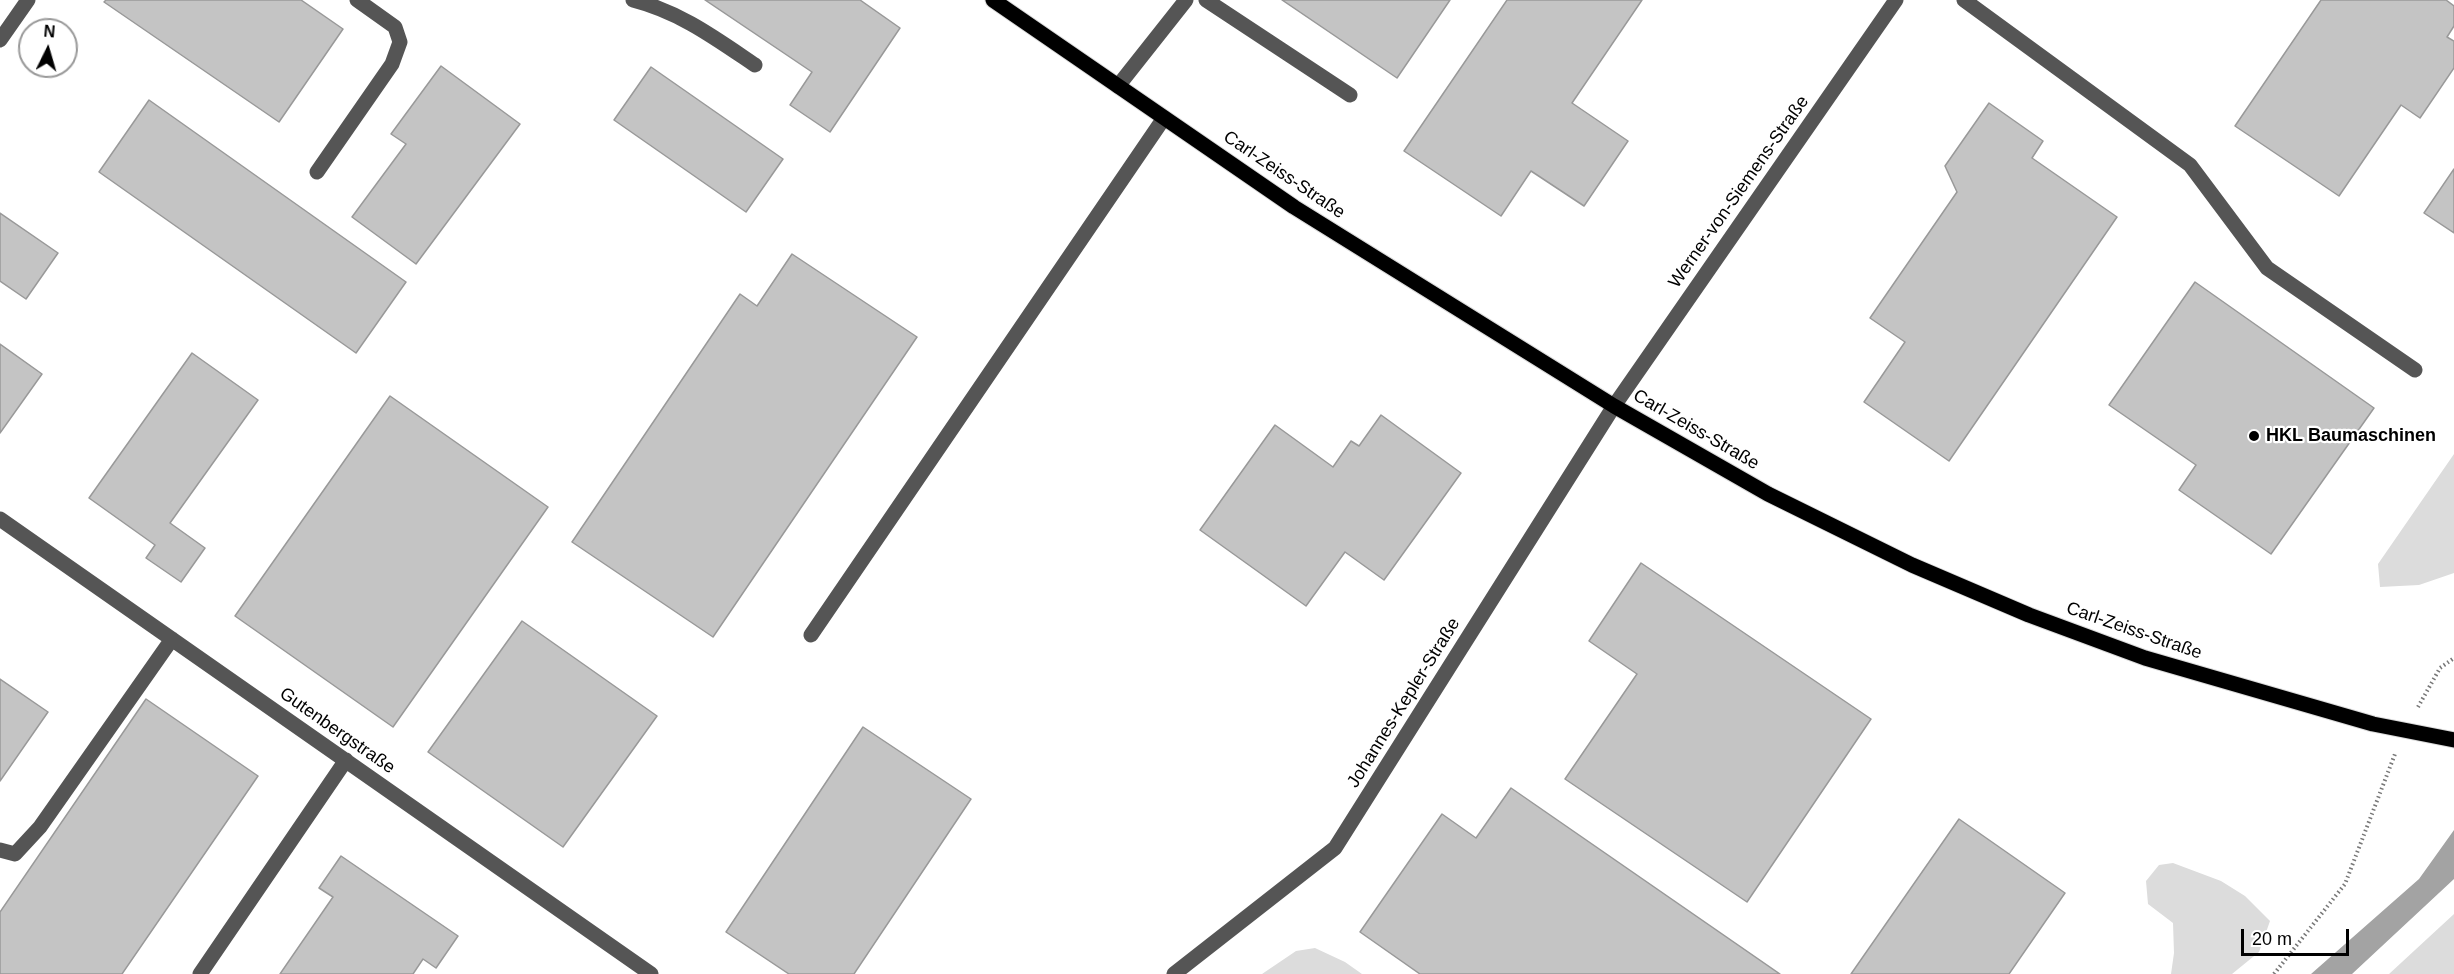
<!DOCTYPE html>
<meta charset="utf-8">
<style>
body{margin:0}
#map{position:relative;width:2454px;height:974px;overflow:hidden;background:#fff;font-family:Arial,sans-serif}
canvas{display:block}
.north{position:absolute;left:18px;top:18px;width:60px;height:60px;box-sizing:border-box;background:#fff;border:2px solid #999;border-radius:50%;rotate:5deg;font-size:16px;font-weight:700;line-height:24px;text-align:center;color:#000}
.north::after{content:'';display:block;margin:auto;width:21px;height:27px;background:#000;clip-path:polygon(50% 0,100% 100%,50% 72%,0 100%)}
.scale{position:absolute;left:2241px;top:929px;width:108px;height:27px;box-sizing:border-box;border:3px solid #000;border-top:0;padding-left:8px;font-size:18px;line-height:21px;white-space:nowrap;color:#000;-webkit-text-stroke:4px #fff;paint-order:stroke}
</style>
<div id="map">
<canvas width="2454" height="974"></canvas>
<div class="north">N</div>
<div class="scale">20 m</div>
</div>
<script>
const context = document.querySelector('canvas').getContext('2d');
context.lineJoin = 'round';
function paint(path, color) { context.fillStyle = color; context.fill(path, 'evenodd'); }
function stroke(path, color, width, dash) { context.strokeStyle = color; context.lineWidth = width; context.lineCap = dash ? 'butt' : 'round'; context.setLineDash(dash || []); context.stroke(path); }
function write(font, color, halo, rows, align = 'center') {
  context.font = font + ' Arial,sans-serif'; context.lineWidth = 4.5; context.setLineDash([]); context.textBaseline = 'middle'; context.strokeStyle = halo; context.fillStyle = color; for (const [text, x, y, turn = 0] of rows) {
    context.save(); context.translate(x, y); context.rotate((+turn || 0) * Math.PI / 180); context.textAlign = isNaN(turn) ? turn : align; if (halo) context.strokeText(text, 0, 0); context.fillText(text, 0, 0); context.restore();
  }
}
const green = new Path2D(`
 M2454,454V573L2419,585L2380,587L2378,564Z
 M2173,863L2221,881L2245,896L2270,921L2259,952L2232,974H2171L2174,953L2173,923L2148,904L2146,881L2159,865Z
 M2454,914V974H2389Z
 M1315,948L1345,962L1362,974H1262L1296,951Z`);
const water = new Path2D(`
 M2454,830V879L2352,974H2311L2419,879Z`);
const building = new Path2D(`
 M106,0H301L343,29L279,122L104,2Z
 M705,0H860L900,28L830,132L790,105L812,72Z
 M1282,0H1450L1397,78Z
 M1507,0H1642L1572,103L1628,141L1584,206L1531,171L1501,216L1404,151Z
 M2321,0H2446L2454,6V26L2447,37L2454,41V68L2420,118L2401,105L2339,196L2235,126Z
 M441,66L520,124L416,264L352,217L406,144L391,134Z
 M651,67L783,159L746,212L614,120Z
 M149,100L406,282L356,353L99,172Z
 M1989,103L2043,141L2032,158L2117,217L1949,461L1864,402L1905,342L1870,318L1957,192L1945,166Z
 M2454,169V233L2424,213Z
 M0,213L58,253L26,299L0,281Z
 M792,254L917,337L713,637L572,542L740,294L757,306Z
 M2195,282L2374,408L2271,554L2179,490L2196,465L2109,405Z
 M0,344L42,374L0,433Z
 M192,353L258,400L170,523L205,548L181,582L146,558L155,545L89,498Z
 M390,396L548,507L393,727L235,616Z
 M1381,415L1461,473L1384,580L1345,552L1306,606L1200,530L1275,425L1333,467L1351,441L1359,446Z
 M1641,563L1871,719L1747,902L1565,779L1637,674L1589,641Z
 M522,621L657,716L563,847L428,752Z
 M0,679L48,712L0,781Z
 M146,699L258,776L122,974H0V912Z
 M863,727L971,799L854,974H789L726,932Z
 M1511,788L1780,974H1420L1360,932L1442,814L1476,838Z
 M1959,819L2065,893L2009,974H1851Z
 M341,856L458,936L436,968L423,959L413,974H280L333,897L319,888Z`);
const path = new Path2D(`
 M2418,707L2440,668L2454,658
 M2274,974L2345,884L2395,754`);
const minor = new Path2D(`
 M633,0C680,12 715,38 755,65
 M1206,0L1350,95
 M1964,0L2190,165L2267,268L2415,370
 M0,40L28,0
 M1118,86L1186,0
 M317,172L392,64L400,42L395,27L357,0
 M0,519L651,974
 M811,635L1164,118
 M0,850L15,854L40,827L172,639
 M200,974L346,760
 M1174,974L1335,848L1614,406L1896,0`);
const major = new Path2D(`
 M993,0L1294,207L1614,406L1768,494L1912,565L2029,615L2145,658L2373,724L2454,740`);
const markers = [
 [2254,436,6,"#000"]
];
const streetNames = [
 ["Carl-Zeiss-Straße",1284,175,34],
 ["Werner-von-Siemens-Straße",1739,192,-55],
 ["Carl-Zeiss-Straße",1696,430,30],
 ["Carl-Zeiss-Straße",2134,631,19],
 ["Johannes-Kepler-Straße",1404,703,-58],
 ["Gutenbergstraße",337,731,35]
];
const poiNames = [
 ["HKL Baumaschinen",2266,436]
];
paint(green, '#dcdcdc');
paint(water, '#a3a3a3');
paint(building, '#c4c4c4');
stroke(building, '#999', 1.5);
stroke(major, '#dbdbdb', 17);
stroke(path, '#777', 4, [1.5, 3]);
stroke(minor, '#555', 15);
stroke(major, '#000', 15);
for (const [x, y, r, color] of markers) { const dot = new Path2D(); dot.arc(x, y, r, 0, 2 * Math.PI); context.fillStyle = color; context.fill(dot); stroke(dot, '#fff', 2); }
write('18px', '#000', '#fff', streetNames);
write('bold 18px', '#000', '#fff', poiNames, 'left');
</script>
